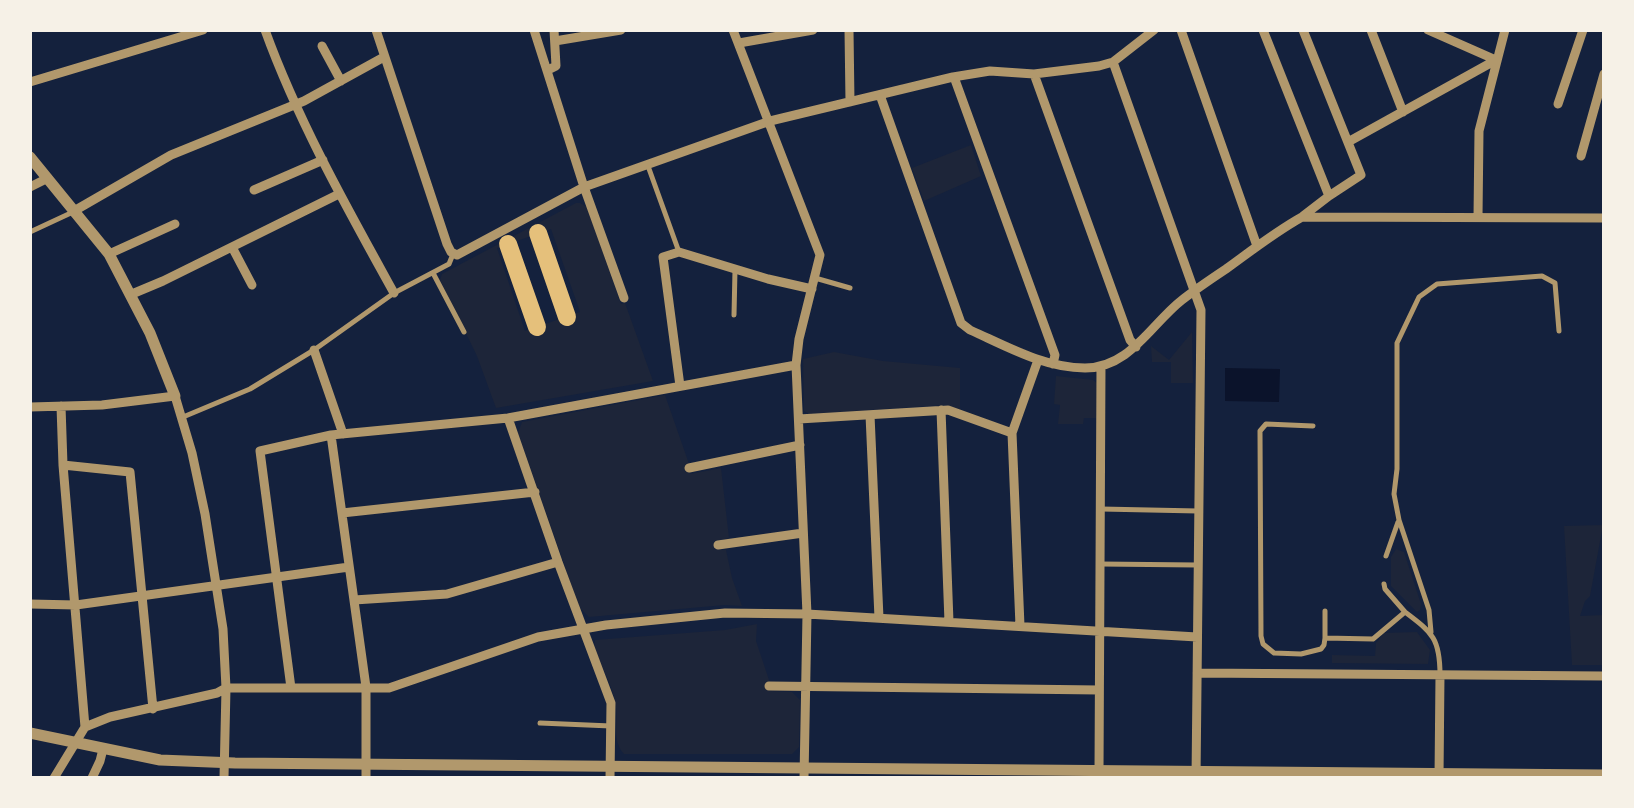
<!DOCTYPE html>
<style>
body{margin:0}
#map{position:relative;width:1634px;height:808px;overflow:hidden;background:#14213d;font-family:"Work Sans",sans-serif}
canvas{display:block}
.frame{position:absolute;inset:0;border:32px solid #f6f1e7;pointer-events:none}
</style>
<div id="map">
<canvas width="1634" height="808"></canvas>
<div class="frame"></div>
</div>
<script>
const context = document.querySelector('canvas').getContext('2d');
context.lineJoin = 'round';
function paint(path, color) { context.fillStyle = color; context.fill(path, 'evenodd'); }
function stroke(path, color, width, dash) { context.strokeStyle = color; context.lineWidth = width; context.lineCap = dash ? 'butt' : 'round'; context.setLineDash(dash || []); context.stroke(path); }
const green = new Path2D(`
 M971,145L981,176L924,201L912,168Z
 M576,203H580L587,207L621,304L625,303L653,381L496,408L477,356L440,280L442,274ZM551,229L580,312L525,331L497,248Z
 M1192,332L1193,383H1171V362H1152L1151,346L1169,360Z
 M834,352L883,361L960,368V410L946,405L809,414L804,411L803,359Z
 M1056,376L1093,380L1097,383L1096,418H1084L1083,424H1058L1060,405L1054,404Z
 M665,395L688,461L690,474L721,468L729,538L717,541L721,550H726L732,578L742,606L725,605L589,617L579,607L518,433L522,422Z
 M1603,525L1590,596L1585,601L1580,616L1604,615V665H1572L1564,526Z
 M1396,549L1404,552L1421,604L1420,610L1417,612L1391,586V557Z
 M757,624L756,641L769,680V691L792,692L800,700L799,747L792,754H624C612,741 618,724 616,708C614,688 601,666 594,647L595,640L725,630Z
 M1417,632L1430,650L1428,664L1332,663V655L1375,656L1376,643L1384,633Z`);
const water = new Path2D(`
 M1225,368L1280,369L1279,402L1225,401Z`);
const service = new Path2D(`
 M648,166L679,252
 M30,232L73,212
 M433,273L464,332
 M815,278L850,288
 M734,315L735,270
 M183,417L250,389L314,350L394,293L449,264L453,254
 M1313,426L1266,424L1260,431L1261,636L1263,644L1274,653L1301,654L1321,649L1324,645L1325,638
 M1101,509L1198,511
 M1386,556L1398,522
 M1100,564L1197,565
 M1384,584L1385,589L1405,612
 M1325,611V638L1373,639L1405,612C1433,633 1440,639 1440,675
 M1431,632L1429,610L1399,520L1394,494L1397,469V343L1419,297L1437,284L1542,276L1555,283L1559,331
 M540,723L611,726`);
const minor = new Path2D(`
 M265,30C298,121 347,208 394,293
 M376,30L447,244L451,252L457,255L584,187L770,121L953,77L990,71L1034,74L1099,66L1113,62L1154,30
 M534,30L584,187L624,298
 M733,30L820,255L799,339L796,365L807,614L804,778
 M849,30L850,102
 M1181,30L1257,246
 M1263,30L1329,196L1303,216
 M1303,30L1361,175L1329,196
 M1371,30L1403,112
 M1428,30L1496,60
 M555,41L621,30
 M739,43L813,30
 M322,46L341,81
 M1113,62L1201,310L1196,778
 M548,70L556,66L554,30
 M1034,74L1130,340L1136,347
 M954,77L1055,355L1053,364
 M30,82L203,30
 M880,95L961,323L970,330C1006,346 1044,368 1085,368C1130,368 1151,324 1182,300C1196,289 1211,279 1226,269C1251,251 1275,232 1302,217L1604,218
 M1558,104L1583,30
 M1348,142L1496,60
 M1581,156L1604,74
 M30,187L48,178
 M254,190L323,160
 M74,211L171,155L304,101L384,57
 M1478,217L1479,131L1505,30
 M232,247L252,285
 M109,254L175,224
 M132,294L163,281L339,194
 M314,350L343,434
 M680,386L663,257L679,252L768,279L812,289
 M61,406L63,465L85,727
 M30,407L102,405L175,396L192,453L205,514L223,629L226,688L224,778
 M941,410L949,622
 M870,415L879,618
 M508,418L558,562L611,703L610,778
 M799,419L948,410L1012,433
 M331,435L366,687V778
 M63,465L130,472L153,709
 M689,468L800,445
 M342,513L535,492
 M718,545L803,533
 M354,600L447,594L558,562
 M30,604L76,605L349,567
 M1020,626L1012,433L1038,360
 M1197,673L1604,676
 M769,686L1099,690
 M291,688L260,451L331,435L508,418L796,365
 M1099,770L1101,366
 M1439,777L1440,675
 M54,778L85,727L110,717L217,693L226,688H389L538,637L606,625L725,613L807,614L1197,637
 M92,778L100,761L103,749`);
const tertiary = new Path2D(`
 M30,157L109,254L150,333L175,396
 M30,733L160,760L235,763L1604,775`);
const motorway = new Path2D(`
 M538,233L567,317
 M508,244L537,327`);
paint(green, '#1d2539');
paint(water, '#0b132b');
stroke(service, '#b1986c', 5);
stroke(minor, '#b1986c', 9);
stroke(tertiary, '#b1986c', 11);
stroke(motorway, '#e5c07b', 18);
</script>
